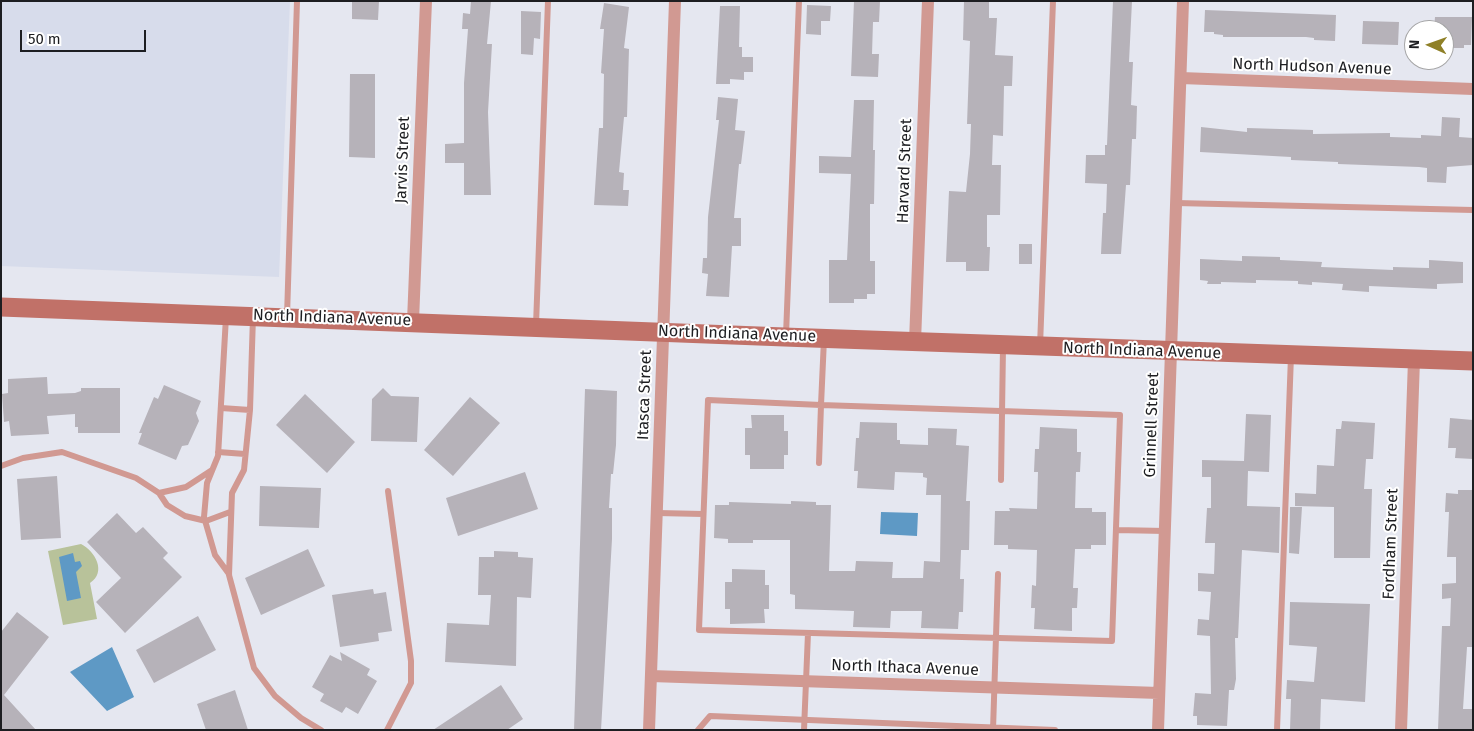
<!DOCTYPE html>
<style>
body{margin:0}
#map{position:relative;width:1474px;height:731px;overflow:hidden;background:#e5e7f0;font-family:"Fira Sans",sans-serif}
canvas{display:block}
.frame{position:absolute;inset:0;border:2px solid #1d1e21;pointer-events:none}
.north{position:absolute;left:1404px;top:20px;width:50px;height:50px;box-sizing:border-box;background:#fff;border:1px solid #a5a5a6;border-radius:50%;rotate:272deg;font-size:14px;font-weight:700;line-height:20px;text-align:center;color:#1d1e21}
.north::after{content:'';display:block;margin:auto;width:18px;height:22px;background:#8f8027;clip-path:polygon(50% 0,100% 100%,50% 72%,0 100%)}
.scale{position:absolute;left:20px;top:30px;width:126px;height:22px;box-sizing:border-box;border:2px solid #1d1e21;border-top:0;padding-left:6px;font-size:15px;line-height:18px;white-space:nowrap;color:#1d1e21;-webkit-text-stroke:4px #fff;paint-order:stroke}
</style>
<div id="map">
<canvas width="1474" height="731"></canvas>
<div class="frame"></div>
<div class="north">N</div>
<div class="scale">50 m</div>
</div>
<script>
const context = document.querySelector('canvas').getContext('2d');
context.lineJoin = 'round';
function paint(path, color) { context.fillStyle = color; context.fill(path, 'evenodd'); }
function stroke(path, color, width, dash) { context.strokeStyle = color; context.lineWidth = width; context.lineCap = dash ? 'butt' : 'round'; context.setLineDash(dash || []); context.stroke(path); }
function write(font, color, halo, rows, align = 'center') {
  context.font = font + ' "Fira Sans",sans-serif'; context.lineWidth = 4; context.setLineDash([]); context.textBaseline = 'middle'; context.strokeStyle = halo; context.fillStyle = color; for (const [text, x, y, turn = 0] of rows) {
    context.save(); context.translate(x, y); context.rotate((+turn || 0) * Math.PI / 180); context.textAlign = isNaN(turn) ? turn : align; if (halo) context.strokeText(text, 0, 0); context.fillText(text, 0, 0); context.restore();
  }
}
const built = new Path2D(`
 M1,1H290L279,277L1,266Z`);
const green = new Path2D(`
 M81,544C95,551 107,572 90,583L97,619L63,625L48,551Z`);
const water = new Path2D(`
 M881,512L918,513L917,536L880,534Z
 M73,553L75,562L80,561L82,566L76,572L81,598L67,601L59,557Z
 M112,647L134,697L107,711L70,672Z`);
const building = new Path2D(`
 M352,1H379L378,20L352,19Z
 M471,1H491L487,44H492L488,112L491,195H464V163H445V144L464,143V83L468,29H462L463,13L470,14Z
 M854,1H880L879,22H873L872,54H879L878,77L851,76Z
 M964,1H989V18H997L995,55L1013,56L1012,86H1004L1003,136L993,135L992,165H1001L1000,215H987V247H990L989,271H966V262H946L949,191L966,192L970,154L971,124H967L970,41L963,40Z
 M1113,1H1132L1129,62H1133L1131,105L1137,106L1136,139H1132L1130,185H1126L1121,254H1101L1103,213H1106L1107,184L1085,183L1086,155H1105V145H1107Z
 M604,3L629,7L624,48L629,49L627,117H624L619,172L624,173L623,190H629L628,206L594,205L599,128H603L604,74L601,73L604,29H600Z
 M807,5L831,6L830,21H821V35L806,34Z
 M720,6H740L739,47H742V57H753V72H744V80L730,79V84H716Z
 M1205,10L1336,15L1335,41L1314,40V38L1306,37H1223V35L1214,34V32H1204Z
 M521,11L541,12L540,39L534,38L533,55L521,54Z
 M1435,17H1472L1471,45H1464V48H1444V30H1434Z
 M1363,21L1399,22L1398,45L1362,44Z
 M350,74H375V158L349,157Z
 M718,97L738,99L735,130L745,131L741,164H739L734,218H741V246H732L729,297L706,296L708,274L702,273L703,258H707L708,217L719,120H716Z
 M854,100H874L873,150H875L874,204H870V261H875V294H867V299H854V303H829V260H847L851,174L819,173V156L851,157Z
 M1442,117L1460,118L1459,137L1473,138V165L1447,167L1446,183L1427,182V168L1419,167L1338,164V162L1291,160V157L1200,152L1201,127L1247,132V128L1313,130V134L1390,133V137L1421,138V135L1441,136Z
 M1019,244H1032V264H1019Z
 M1242,256L1280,257V260L1322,262L1321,267L1393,270V267L1429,268V260L1463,262V283L1437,284V289L1369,286V292L1342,290L1343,284L1312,282V285L1298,284V281L1256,280V283L1221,282V284H1207L1208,281L1200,280V259L1242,261Z
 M47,377L48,394L75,393L81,391V388H120V433H78V427H75V414L47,416L49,434L11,436L9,421L4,422L2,394L8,393V379Z
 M164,385L201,401L196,413L199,421L188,445L182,446L176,460L138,444L142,433H139L154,397L158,399Z
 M383,388L391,396L419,397L417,442L371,441L372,399Z
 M585,389L617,391L616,445L613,474H611L609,508H612V539L601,730H574Z
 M305,394L355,442L327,473L276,425Z
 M470,397L500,423L453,476L424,450Z
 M1246,414L1271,415L1269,472L1248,471L1247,506L1280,507L1279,553L1242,550L1238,638H1235L1236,679L1234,690H1229L1227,726L1197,725V716H1193L1195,693L1211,694L1210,636L1197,635L1198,619L1209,620L1211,592L1198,591V573L1214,574L1215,543H1205L1207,508H1211V477H1202V460L1244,461Z
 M751,415H784V431H788V455H784V469H750V455H745V428H752Z
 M1450,418L1473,420V459L1455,458L1456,448H1448Z
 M1342,421L1375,423L1373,459H1366L1364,489H1372L1370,558H1334V507L1295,506V493L1316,494L1317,465L1334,466L1336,429H1341Z
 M860,422L897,423V440H900V444L928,445V428L957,429L956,445L969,446L966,501H970L969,550H961L960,579H964L963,612H959L958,629L921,628L922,611H891L890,628L853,627L854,611L795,609V595L790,594V540H753V543H728V539L714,538L715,505H729V502L791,504V501L816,502V505H831L829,571H855L856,561L893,562L892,578H923L924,561L940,562L941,495H926L927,478L923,477V473L895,472L894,490L857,488L858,471H854L856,438H859Z
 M1040,427L1077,429V452H1081L1080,472H1076L1075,508H1092V512H1106V545H1091V549H1075L1073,588H1078L1077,608H1072V631L1034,629L1035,608H1031L1032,585L1036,586L1037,550L1008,549V545H994L995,511H1010L1009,508L1037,509L1038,472H1034L1035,449H1039Z
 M525,472L538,509L458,536L446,498Z
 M57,476L61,538L21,540L17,479Z
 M260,486L321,488L319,528L259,526Z
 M1458,490H1473V647H1467L1463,709H1473V730H1438L1442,626H1450L1451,598L1442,599V584L1456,583V557H1447L1449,512H1445L1446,493L1458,494Z
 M1290,507H1302L1299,554L1289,553Z
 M117,513L136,533L143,527L168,553L163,558L182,577L125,633L96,602L121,578L87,542Z
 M308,549L325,586L261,615L245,578Z
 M494,551L518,552V557L533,558L531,598L517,597L516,666L445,662L447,623L489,625L491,595H478L479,557H494Z
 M732,569L765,570V585H769V609H764L765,623L730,624V609H725V582H732Z
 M373,589L374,594L386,592L392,631L378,633L379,641L340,647L332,595Z
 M1290,602L1370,604L1365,702L1321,699L1320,730H1290L1291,699H1286L1287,680L1314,682L1317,647L1289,645Z
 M17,612L49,637L4,695L36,730H1V632Z
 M198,616L216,650L154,683L136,650Z
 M340,652L370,669L367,675L377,681L358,714L346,707L342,713L320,701L324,694L312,687L330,655L342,661Z
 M501,685L523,719L507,730H433Z
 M235,690L248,730H206L197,704Z`);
const lane = new Path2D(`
 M1176,203L1473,210
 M287,316L297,1
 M226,317L218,456L207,483L204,517L215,555L229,574
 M253,317L250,410L244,470L232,493L229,575L254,668L275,696L301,718L321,730
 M536,325L548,1
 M786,335L799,1
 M1040,346L1053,1
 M221,408L250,410
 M218,452L245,454
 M819,463L821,405L1120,415L1112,641L699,630L708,400L821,405L824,339
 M1,466L23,458L62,452L136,478L159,493L167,505L185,516L206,521L230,512
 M1001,480L1003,347
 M159,493L186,487L212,470
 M657,513L703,514
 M1116,530L1165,531
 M387,730L411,683V661L388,491
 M698,730L710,716L1055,730
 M804,730L808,633
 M993,730L998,574
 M1277,730L1291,356`);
const street = new Path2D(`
 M1181,78L1473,89
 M413,321L426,1
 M915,342L928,1
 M651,676L1159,693
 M649,730L675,1
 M1158,730L1183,1
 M1401,730L1414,360`);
const secondary = new Path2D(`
 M1,307C492,324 982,347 1473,361`);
const streetNames = [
 ["North Hudson Avenue",1312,67,2],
 ["Jarvis Street",403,160,-88],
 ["Harvard Street",905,171,-88],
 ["North Indiana Avenue",332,318,2],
 ["North Indiana Avenue",737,334,2],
 ["North Indiana Avenue",1142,351,2],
 ["Itasca Street",645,395,-88],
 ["Grinnell Street",1152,425,-88],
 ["Fordham Street",1391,544,-88],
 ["North Ithaca Avenue",905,668,2]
];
paint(built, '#d7dceb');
paint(green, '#b8c29a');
paint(water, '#5e99c5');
paint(building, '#b6b2b9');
stroke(lane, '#d19992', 6);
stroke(street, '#d19992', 12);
stroke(secondary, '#c17168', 19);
write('16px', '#1d1e21', '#fff', streetNames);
</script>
